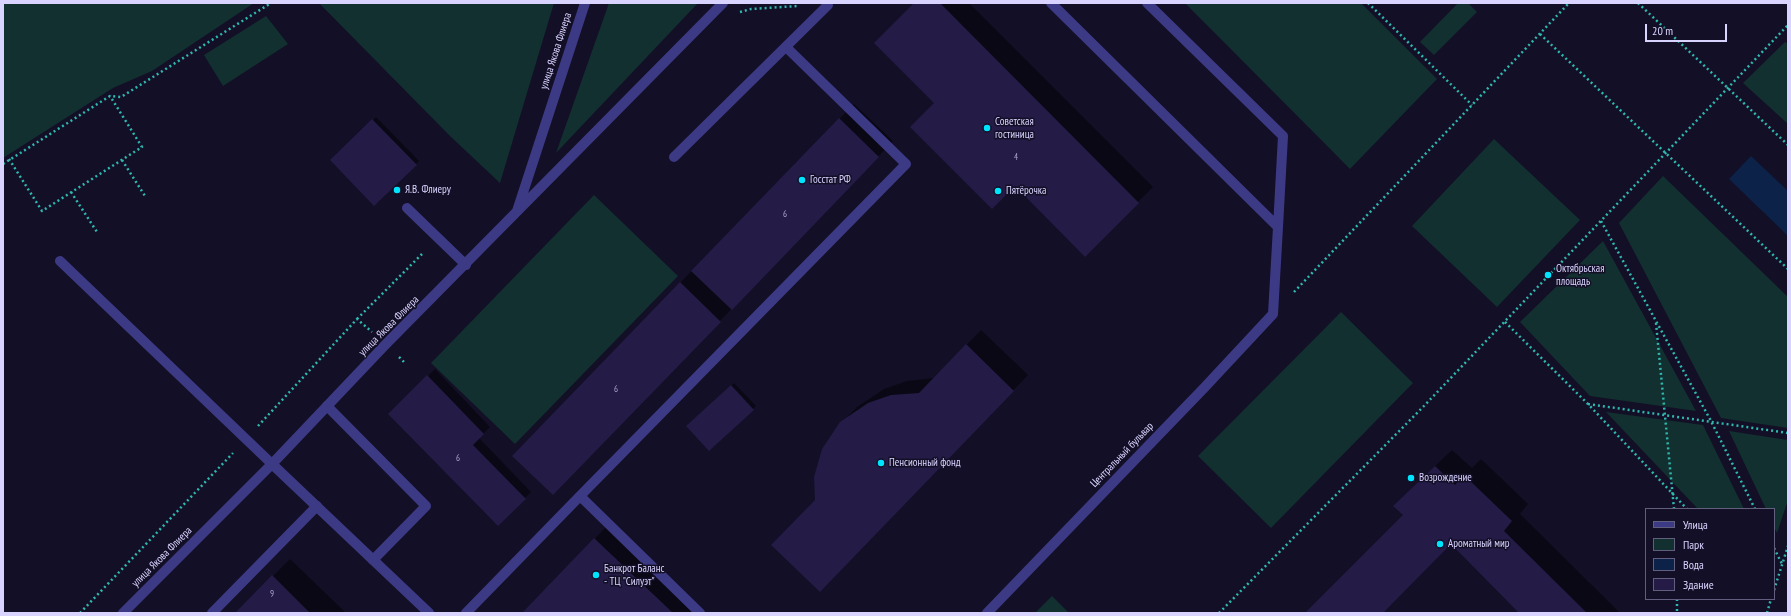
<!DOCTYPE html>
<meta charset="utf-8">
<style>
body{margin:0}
#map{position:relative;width:1791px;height:616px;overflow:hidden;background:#130f26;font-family:"PT Sans Narrow",sans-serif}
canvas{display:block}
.frame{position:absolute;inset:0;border:4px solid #d9d4ff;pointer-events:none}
.legend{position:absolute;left:1645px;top:508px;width:130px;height:92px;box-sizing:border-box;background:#130f26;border:1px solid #625e7d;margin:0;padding:5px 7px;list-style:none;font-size:12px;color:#d9d4ff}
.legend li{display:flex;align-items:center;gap:8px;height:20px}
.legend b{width:20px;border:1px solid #625e7d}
.scale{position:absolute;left:1645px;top:24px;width:82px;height:18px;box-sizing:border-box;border:2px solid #d9d4ff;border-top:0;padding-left:5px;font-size:12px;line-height:14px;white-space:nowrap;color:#d9d4ff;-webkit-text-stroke:3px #130f26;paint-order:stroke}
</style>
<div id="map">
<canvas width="1791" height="616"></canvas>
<div class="frame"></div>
<ul class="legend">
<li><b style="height:5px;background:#3d3a85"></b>Улица</li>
<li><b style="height:11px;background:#12302f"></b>Парк</li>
<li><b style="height:11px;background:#0c2248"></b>Вода</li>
<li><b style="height:11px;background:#241b47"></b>Здание</li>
</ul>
<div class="scale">20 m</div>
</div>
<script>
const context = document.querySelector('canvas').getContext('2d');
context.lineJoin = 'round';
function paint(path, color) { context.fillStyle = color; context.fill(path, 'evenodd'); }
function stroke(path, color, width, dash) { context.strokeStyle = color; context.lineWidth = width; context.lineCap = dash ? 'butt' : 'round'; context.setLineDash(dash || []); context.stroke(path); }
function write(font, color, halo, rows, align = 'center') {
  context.font = font + ' "PT Sans Narrow",sans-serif'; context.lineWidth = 3; context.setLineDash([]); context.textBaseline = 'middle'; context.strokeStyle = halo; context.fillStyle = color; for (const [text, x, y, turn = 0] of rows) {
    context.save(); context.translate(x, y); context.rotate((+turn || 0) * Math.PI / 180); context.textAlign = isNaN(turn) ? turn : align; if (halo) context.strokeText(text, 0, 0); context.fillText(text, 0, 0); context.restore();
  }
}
const green = new Path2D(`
 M3,3H254L152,71L113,88L3,158Z
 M319,3H554L500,183L450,136Z
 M609,3H698L556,153Z
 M1185,3H1361L1437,79L1350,169Z
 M1458,3H1468L1477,12L1434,55L1420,42Z
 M266,16L288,44L223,86L204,55Z
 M1785,42L1788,44V124L1743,83Z
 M1494,139L1580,220L1497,307L1412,226Z
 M1663,176L1788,297V428L1721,418L1619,223Z
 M594,195L678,276L515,444L431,363Z
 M1603,241L1696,411L1590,396L1520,322Z
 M1341,312L1413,383L1271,528L1198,456Z
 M1606,412L1703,425L1744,509H1698Z
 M1729,431L1788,440V500L1777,533L1774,527V509H1766Z
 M1052,596L1069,613H1035Z`);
const water = new Path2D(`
 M1751,156L1788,191V236L1729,179Z`);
const shadow = new Path2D(`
 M915,3H969L1153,187L1085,255L935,103Z
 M854,104L893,141L568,479L680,283Z
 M376,117L419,161L374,205L331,160Z
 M981,330L1028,375L835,575L816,501L841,423L857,407L884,389L907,381L934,378Z
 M435,369L490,427L479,438L531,492L498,524L389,414Z
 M734,383L756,406L709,450L688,426Z
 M1452,450L1472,468L1481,459L1528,504L1520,514L1620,613H1520L1451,542L1381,613H1307L1404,515L1411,489Z
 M610,523L703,613H523Z
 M290,559L346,613H236Z`);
const building = new Path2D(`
 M914,3H940L1139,203L1085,257L1015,186L992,209L910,127L934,103L874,43Z
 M839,118L879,157L732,310L691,271Z
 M372,119L417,165L374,206L330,160Z
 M680,282L721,322L553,495L512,456Z
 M966,344L1014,391L820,592L771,545L815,500L814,477L822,449L840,422L868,403L891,395L919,393Z
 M427,375L484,434L473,445L526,499L498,526L388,414Z
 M731,385L754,410L709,451L686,426Z
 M1435,466L1455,485L1464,475L1512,521L1504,531L1587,613H1519L1451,544L1383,613H1305L1403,515L1393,506Z
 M594,538L673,613H522Z
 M272,575L310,613H235Z`);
const path = new Path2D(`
 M1368,3L1472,105
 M1638,3L1788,145
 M740,12L751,9L798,6
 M1540,34L1788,269
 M9,159L42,211L142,147L110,96
 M122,160L145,196
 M3,164L110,96L121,97L271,3
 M71,192L97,232
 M1601,221L1711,421L1755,509
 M1294,292L1569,3
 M357,319L422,254
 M1505,322L1588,404L1687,509
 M1656,323L1674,509
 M399,357L404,362
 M1588,404L1788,433
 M258,426L357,319L372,332
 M1774,548L1782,564
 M1774,590L1788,546
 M1677,599V613
 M80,613L233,453
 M1219,613L1423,407L1788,25
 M1767,613L1771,599`);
const service = new Path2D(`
 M674,157L828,5L826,3
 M407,208L466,265
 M60,261L272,464
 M327,406L426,506L373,560
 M580,496L906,164L786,47
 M212,613L317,506
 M466,613L580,496L700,613`);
const minor = new Path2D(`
 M1147,3L1283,136L1278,227
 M517,211L585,3
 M272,464L429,613
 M123,613L272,464L386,344L723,3
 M987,613L1204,388L1273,314L1278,227L1051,3`);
const markers = [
 [987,128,4,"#00e5ff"],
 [802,180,4,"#00e5ff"],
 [397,190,4,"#00e5ff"],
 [998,191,4,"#00e5ff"],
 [1548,275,4,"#00e5ff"],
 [881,463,4,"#00e5ff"],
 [1411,478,4,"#00e5ff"],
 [1440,544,4,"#00e5ff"],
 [596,575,4,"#00e5ff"]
];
const numberNames = [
 ["4",1016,157],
 ["6",785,214],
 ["6",616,389],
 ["6",458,458],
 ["9",272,594]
];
const streetNames = [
 ["улица Якова Флиера",556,51,-72],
 ["улица Якова Флиера",389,326,-45],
 ["Центральный бульвар",1122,455,-46],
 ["улица Якова Флиера",162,557,-45]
];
const poiNames = [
 ["Советская",995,122],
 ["гостиница",995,135],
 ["Госстат РФ",810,180],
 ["Я.В. Флиеру",405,190],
 ["Пятёрочка",1006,191],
 ["Октябрьская",1556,269],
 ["площадь",1556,282],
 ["Пенсионный фонд",889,463],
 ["Возрождение",1419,478],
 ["Ароматный мир",1448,544],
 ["Банкрот Баланс",604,569],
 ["- ТЦ \"Силуэт\"",604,582]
];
paint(green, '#12302f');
paint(water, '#0c2248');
paint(shadow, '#0007');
paint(building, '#241b47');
stroke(path, '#2fb8b0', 2.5, [2, 3]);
stroke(service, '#3d3a85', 10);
stroke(minor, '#3d3a85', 10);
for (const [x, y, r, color] of markers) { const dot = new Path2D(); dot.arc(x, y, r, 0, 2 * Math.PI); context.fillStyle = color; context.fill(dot); stroke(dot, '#130f26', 1.5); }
write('9px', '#aca6d1', null, numberNames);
write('11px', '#d9d4ff', '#130f26', streetNames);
write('11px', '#d9d4ff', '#130f26', poiNames, 'left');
</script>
